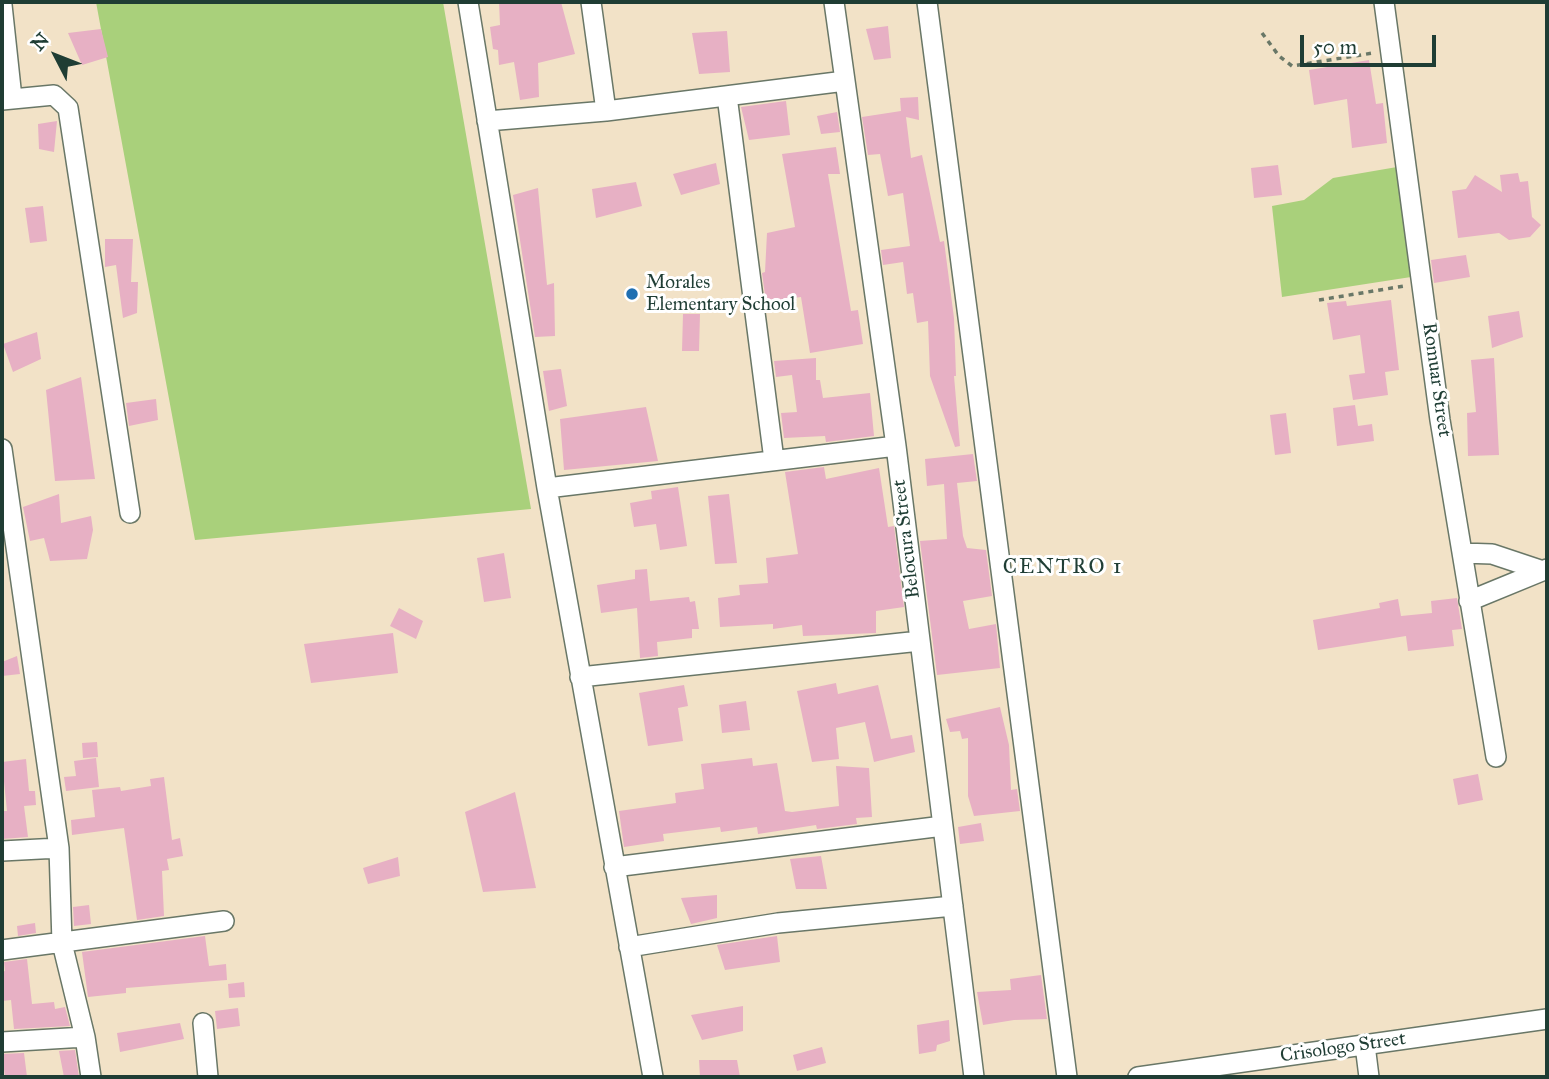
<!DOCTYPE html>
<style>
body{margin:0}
#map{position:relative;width:1549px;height:1079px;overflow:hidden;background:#f2e2c7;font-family:"IM FELL Great Primer",serif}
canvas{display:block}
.frame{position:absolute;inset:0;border:4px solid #1f3d34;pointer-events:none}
.north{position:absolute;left:21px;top:21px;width:70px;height:70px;-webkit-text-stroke:5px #fff;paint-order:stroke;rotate:312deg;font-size:19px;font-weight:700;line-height:28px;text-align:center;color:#1f3d34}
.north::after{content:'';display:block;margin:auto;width:24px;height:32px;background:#1f3d34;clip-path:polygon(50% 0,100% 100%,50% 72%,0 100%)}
.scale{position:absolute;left:1300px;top:35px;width:136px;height:32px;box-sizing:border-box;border:4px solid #1f3d34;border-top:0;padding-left:9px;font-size:21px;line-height:24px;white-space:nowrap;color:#1f3d34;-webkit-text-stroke:5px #fff;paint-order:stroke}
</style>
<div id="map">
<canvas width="1549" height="1079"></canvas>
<div class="frame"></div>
<div class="north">N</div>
<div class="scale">50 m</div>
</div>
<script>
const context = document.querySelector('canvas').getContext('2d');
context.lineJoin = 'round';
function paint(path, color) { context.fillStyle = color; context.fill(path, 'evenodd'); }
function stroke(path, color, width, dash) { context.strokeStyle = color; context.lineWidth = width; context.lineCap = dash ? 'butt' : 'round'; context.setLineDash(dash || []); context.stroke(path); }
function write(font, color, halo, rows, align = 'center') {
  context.font = font + ' "IM FELL Great Primer",serif'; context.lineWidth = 6; context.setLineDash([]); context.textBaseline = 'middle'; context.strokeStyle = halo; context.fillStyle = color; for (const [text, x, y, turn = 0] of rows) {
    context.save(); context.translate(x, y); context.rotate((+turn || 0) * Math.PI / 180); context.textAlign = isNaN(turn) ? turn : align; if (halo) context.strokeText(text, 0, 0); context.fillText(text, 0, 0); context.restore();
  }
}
const green = new Path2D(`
 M96,2H443L531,509L195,540Z
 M1397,167L1411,277L1282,297L1272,206L1304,200L1333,178Z`);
const building = new Path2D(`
 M499,2H561L575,54L538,63L539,97L520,100L514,62L499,65L498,50L493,49L490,27L500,25Z
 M888,26L891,58L874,60L866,29Z
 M101,29L108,57L82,65L68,33Z
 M727,31L730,72L699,74L692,33Z
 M1369,60L1376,104L1383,103L1387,143L1352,148L1347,99L1314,105L1309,70Z
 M918,97L919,120L906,117L911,158L922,155L940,242L944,241L954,318L956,376H954L960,446L955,447L930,376L928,321L917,323L913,293L907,294L903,262L883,265L881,250L910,246L903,193L888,196L880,154L868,155L862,117L901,111L900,98Z
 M786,101L790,135L749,140L741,107Z
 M837,112L840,132L821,134L817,116Z
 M57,121L54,152L39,149L38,124Z
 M836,147L840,174H828L851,311L858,310L863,344L810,353L801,297L766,302L762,273L765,272L767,233L795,227L782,154Z
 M716,163L720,184L681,195L673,174Z
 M1278,165L1282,195L1254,198L1251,168Z
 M1518,173L1520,182L1528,181L1532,217L1541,225L1530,237L1509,240L1499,233L1458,238L1452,191L1466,189L1475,175L1502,192L1500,175Z
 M636,182L642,206L596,218L592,189Z
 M538,188L547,285L554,283L555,336L535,337L513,195Z
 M43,206L47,241L30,243L25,208Z
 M105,239H133L131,282H138L137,313L123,318L116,265L105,267Z
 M1466,255L1470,277L1434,283L1431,260Z
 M1391,300L1399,370L1385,372L1388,395L1353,400L1349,375L1365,373L1360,335L1333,340L1327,303L1346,301L1347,306Z
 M1519,311L1523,337L1492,348L1488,316Z
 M683,314H700L699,351H682Z
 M37,332L41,359L13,372L3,344Z
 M816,358V380H820L823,398L870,393L874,436L826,442L825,436L784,438L781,413L797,412L792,375L776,377L774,361Z
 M1494,358L1499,455L1468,456L1467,413L1476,412L1471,360Z
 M561,369L567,406L549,411L543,371Z
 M81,377L95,479L55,481L46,390Z
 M156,399L158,420L129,426L126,403Z
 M1355,405L1358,426L1372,424L1374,441L1337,446L1333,408Z
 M646,407L658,461L564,470L560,419Z
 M1286,413L1291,453L1275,455L1270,415Z
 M973,454L977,481L957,483L963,536L967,548L986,550L992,596L963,601L969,629L996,624L1000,668L937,675L920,541L947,539L944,484L927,486L925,459Z
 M824,467L826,479L879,468L888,527L894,526L904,607L876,611V633L803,636L802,625L773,629V624L720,627L718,598L740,595L739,585L768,583L766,558L798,554L785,472Z
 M678,487L687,546L660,550L656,524L634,527L630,503L652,499L651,491Z
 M59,494L61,523L91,516L93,530L87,559L50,561L44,538L30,541L23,507Z
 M729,494L737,563L715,564L708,496Z
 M504,553L511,598L484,602L477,558Z
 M647,569L650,601L689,597L690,602L695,601L699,629H692V638L657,642L658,656L640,658L637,608L601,613L597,585L635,579V570Z
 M1457,598L1462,629L1452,630L1454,646L1408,651L1406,636L1318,650L1313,620L1380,608L1379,603L1398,599L1401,616L1432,613L1431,601Z
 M399,608L423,621L416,639L390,626Z
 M393,633L398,673L311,683L304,644Z
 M17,656L20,674L2,676V662Z
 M836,683L838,694L878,685L891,739L912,735L915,752L874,762L865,722L836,728L839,759L812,762L797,691Z
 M684,685L688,706L678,708L683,741L648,746L639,693Z
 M746,701L750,730L722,733L719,705Z
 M1000,707L1009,745L1011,790L1017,789L1020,811L974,816L968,796V738L962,739L960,731L950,732L946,719Z
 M97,742L98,757L83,758L82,743Z
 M96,758L99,787L66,791L64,777L76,776L74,761Z
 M752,758L753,766L777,763L785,811L792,812L839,806L836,766L869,768L872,817L856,818L857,824L817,829L816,825L758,834L757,827L721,832L720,827L663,834L664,841L624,847L619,811L676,803L675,793L704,789L701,764Z
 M26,759L29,791H35L36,805L24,806L28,837L2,839V811H7L2,762Z
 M1478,774L1483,800L1458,805L1453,779Z
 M164,777L172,840L180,838L183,856L167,859L169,870L162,871L164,916L137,920L124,828L72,835L71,820L95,817L92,790L120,787L121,791L151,786L150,779Z
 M515,792L536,888L483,892L465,812Z
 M981,823L984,841L960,844L958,827Z
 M821,856L827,889H796L790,859Z
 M398,857L400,876L368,884L363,868Z
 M717,895V918L691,924L681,898Z
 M89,905L91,924L74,926L73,907Z
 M35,923L36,933L18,936L17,926Z
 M205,936L209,966L226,964L227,980L126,988V993L88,997L82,952Z
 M777,936L780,962L725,970L717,945Z
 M27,959L32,1004L54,1002L55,1009L65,1007L70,1026L14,1029L11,1000L2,1001V972L5,971L4,962Z
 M1041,975L1047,1019L1014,1020L983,1025L977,992L1011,990L1010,979Z
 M244,982L245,997L229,998L228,984Z
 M743,1006V1031L702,1040L691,1015Z
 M238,1008L240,1026L217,1029L215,1011Z
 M949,1020L950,1041L937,1045L936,1051L919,1054L917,1025Z
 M180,1023L184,1039L120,1052L117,1033Z
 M822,1047L826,1063L797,1071L793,1055Z
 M75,1050L79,1077H64L59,1051Z
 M24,1053L27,1077H5L2,1054Z
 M699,1060H737L740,1077H700Z`);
const path = new Path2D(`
 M1262,33L1279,56L1292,66L1373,53
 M1319,300L1404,286`);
const minor = new Path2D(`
 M468,2L547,488L653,1077
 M591,2L606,111
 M834,2L896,446L974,1077
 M927,2L1067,1077
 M1384,2L1440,420L1496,757
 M2,5L12,98
 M727,96L774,460
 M2,100L54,95L68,108L130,513
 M487,121L606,111L845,81
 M2,449L59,848L62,943L85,1037L91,1077
 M547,488L896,446
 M1462,553L1492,554L1540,570
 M1469,601L1547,569
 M580,677L920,641
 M2,851L59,848
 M614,867L943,826
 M629,947L778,923L953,906
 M2,950L224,921
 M203,1023L208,1077
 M2,1042L85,1037
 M1365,1045L1369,1077
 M1138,1077L1547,1019`);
const markers = [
 [632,294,7,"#1f6fb2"]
];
const poiNames = [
 ["Morales",646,283],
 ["Elementary School",646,305]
];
const streetNames = [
 ["Romuar Street",1436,380,82],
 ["Belocura Street",907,539,-97],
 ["Crisologo Street",1343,1048,-8]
];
const neighbourhoodNames = [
 ["CENTRO 1",1063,568]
];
paint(green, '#a9d07b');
paint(building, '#e7b0c4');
stroke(minor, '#697767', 22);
stroke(path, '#697767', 3.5, [5, 5]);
stroke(minor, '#fff', 19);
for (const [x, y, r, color] of markers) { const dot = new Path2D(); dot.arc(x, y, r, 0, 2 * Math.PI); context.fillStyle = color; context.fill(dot); stroke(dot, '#fff', 2.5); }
write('19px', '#1f3d34', '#fff', poiNames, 'left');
write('19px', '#1f3d34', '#fff', streetNames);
context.letterSpacing = '2px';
write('21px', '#1f3d34', '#fff', neighbourhoodNames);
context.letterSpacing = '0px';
</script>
